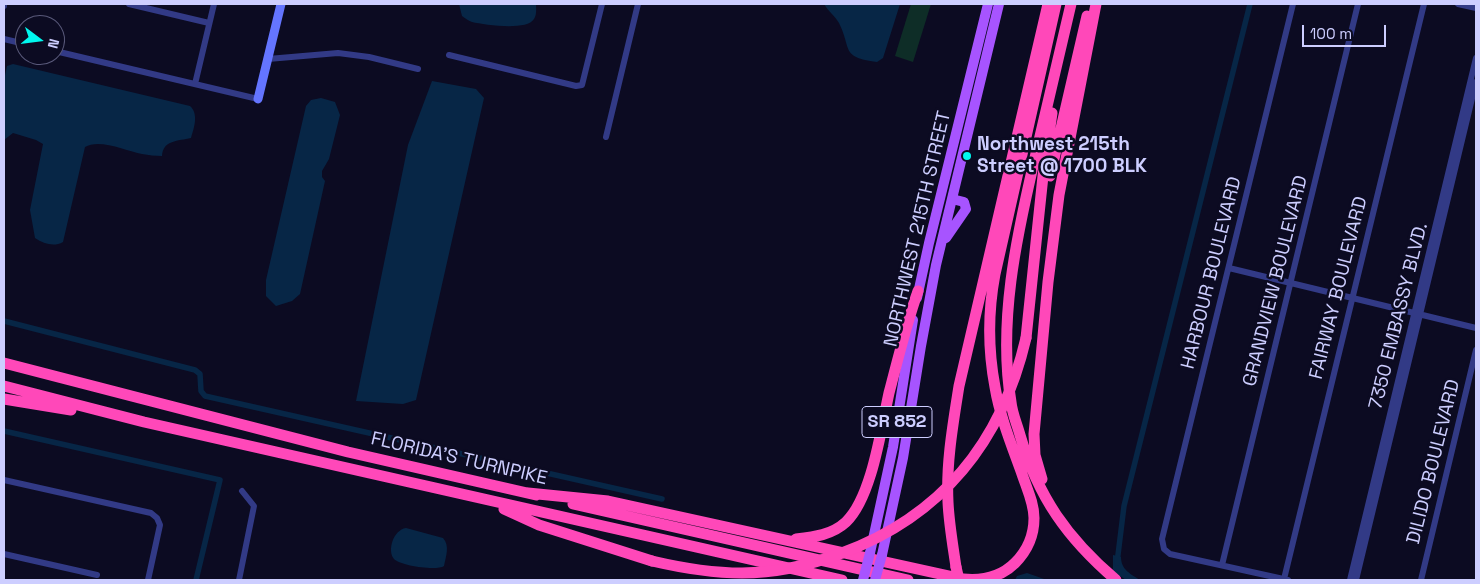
<!DOCTYPE html>
<style>
body{margin:0}
#map{position:relative;width:1480px;height:584px;overflow:hidden;background:#0c0b22;font-family:"Space Grotesk",sans-serif}
canvas{display:block}
.frame{position:absolute;inset:0;border:5px solid #cdceff;pointer-events:none}
.north{position:absolute;left:15px;top:15px;width:50px;height:50px;box-sizing:border-box;background:#0c0b22;border:1px solid #59597a;border-radius:50%;rotate:105deg;font-size:14px;font-weight:700;line-height:20px;text-align:center;color:#cdceff}
.north::after{content:'';display:block;margin:auto;width:18px;height:22px;background:#00f8ef;clip-path:polygon(50% 0,100% 100%,50% 72%,0 100%)}
.scale{position:absolute;left:1302px;top:25px;width:84px;height:22px;box-sizing:border-box;border:2px solid #cdceff;border-top:0;padding-left:6px;font-size:15px;line-height:18px;white-space:nowrap;color:#cdceff;-webkit-text-stroke:4px #0c0b22;paint-order:stroke}
</style>
<div id="map">
<canvas width="1480" height="584"></canvas>
<div class="frame"></div>
<div class="north">N</div>
<div class="scale">100 m</div>
</div>
<script>
const context = document.querySelector('canvas').getContext('2d');
context.lineJoin = 'round';
function paint(path, color) { context.fillStyle = color; context.fill(path, 'evenodd'); }
function stroke(path, color, width, dash) { context.strokeStyle = color; context.lineWidth = width; context.lineCap = dash ? 'butt' : 'round'; context.setLineDash(dash || []); context.stroke(path); }
function write(font, color, halo, rows, align = 'center') {
  context.font = font + ' "Space Grotesk",sans-serif'; context.lineWidth = 5; context.setLineDash([]); context.textBaseline = 'middle'; context.strokeStyle = halo; context.fillStyle = color; for (const [text, x, y, turn = 0] of rows) {
    context.save(); context.translate(x, y); context.rotate((+turn || 0) * Math.PI / 180); context.textAlign = isNaN(turn) ? turn : align; if (halo) context.strokeText(text, 0, 0); context.fillText(text, 0, 0); context.restore();
  }
}
const green = new Path2D(`
 M911,4H931L913,62L895,56Z`);
const water = new Path2D(`
 M459,4H536C536,8 537,15 534,19C527,31 485,25 472,22C469,21 465,18 462,16Z
 M824,4H900L883,58L877,62C840,57 852,49 839,23C835,16 828,11 824,4Z
 M13,64L190,106C199,114 194,128 191,138C178,141 163,140 162,156C155,156 149,155 142,154C127,151 99,138 85,147L63,242C54,247 44,244 35,238L30,210L43,144L36,140L13,133L4,140V80L7,66Z
 M432,81L476,89L484,98L416,400L403,404L356,401L408,145Z
 M321,98L335,102L340,115L329,159L322,171V177L325,181L300,294L292,301L276,306L266,296V280L306,106L311,100Z
 M406,528L443,538C450,546 446,556 444,566C437,571 401,566 394,559C387,551 393,530 406,528Z
 M1113,555L1121,557C1121,570 1131,574 1140,580H1126L1113,571Z
 M1027,573L1047,580H1015L1017,576Z`);
const canal = new Path2D(`
 M4,321L195,370L200,374L201,391L205,396L662,499
 M4,431L220,480L196,580
 M1117,563L1124,506L1250,4`);
const street = new Path2D(`
 M129,4L209,23
 M1458,4L1476,8
 M4,6V4
 M4,39L25,44
 M55,51L258,99
 M449,55L576,86L582,85L602,4
 M268,59L338,53L369,57L418,69
 M195,84L214,4
 M606,137L638,4
 M1229,268L1476,328
 M4,480L151,513L157,518L160,525L148,580
 M4,554L97,575
 M1222,565L1358,4
 M1284,579L1424,4
 M239,580L254,506L242,491
 M1288,580L1170,554L1164,549L1162,539L1293,4
 M1350,580L1476,58
 M1356,580L1476,82
 M1421,580L1476,350`);
const secondary = new Path2D(`
 M258,99L281,4`);
const primary = new Path2D(`
 M946,238L966,209L964,202L952,199
 M917,298L929,243L988,4
 M870,553L893,447L913,320
 M882,555L903,458L921,346L936,265L999,4`);
const highway = new Path2D(`
 M1071,4C1059,57 1046,109 1034,162C1016,239 998,323 1011,402C1012,413 1017,424 1020,435C1038,497 1067,538 1116,580
 M1050,176L1087,16
 M1026,338L1043,176L1052,113
 M4,363L348,452L536,495
 M4,386L144,422L842,580
 M4,399L71,410
 M1042,479L1035,455L1034,434L1048,282L1059,195L1096,4
 M528,493L608,501L963,579C983,581 1001,577 1015,563C1027,551 1034,535 1034,518C1034,503 1027,489 1022,474C1012,446 1000,417 995,387C988,350 988,311 995,274L1056,4
 M573,504L908,580
 M504,509L539,525L652,561
 M796,539C814,537 832,535 846,522C872,497 881,429 889,393C898,359 906,325 918,291
 M956,567C953,546 949,524 948,502C946,463 953,424 959,386L1048,4`);
const primaryBridge = new Path2D(`
 M863,580L870,553
 M875,580L882,555`);
const highwayBridge = new Path2D(`
 M652,561C682,568 712,573 742,573C777,573 810,565 842,553C942,516 1002,441 1026,338
 M956,567L959,580`);
const markers = [
 [967,156,5,"#00f8ef"]
];
const shields = [
 [897,422,70]
];
const shieldNames = [
 ["SR 852",897,422]
];
const poiNames = [
 ["Northwest 215th",977,145],
 ["Street @ 1700 BLK",977,167]
];
const streetNames = [
 ["NORTHWEST 215TH STREET",918,229,-77],
 ["HARBOUR BOULEVARD",1212,273,-76],
 ["GRANDVIEW BOULEVARD",1276,281,-76],
 ["FAIRWAY BOULEVARD",1339,288,-76],
 ["7350 EMBASSY BLVD.",1399,316,-76],
 ["FLORIDA'S TURNPIKE",459,459,13],
 ["DILIDO BOULEVARD",1434,462,-76]
];
paint(green, '#0e2d27');
paint(water, '#072646');
stroke(canal, '#072646', 5.5);
stroke(street, '#323a86', 6);
stroke(secondary, '#6475ff', 9);
stroke(primary, '#a754ff', 10);
stroke(highway, '#ff48b9', 11);
stroke(primaryBridge, '#a754ff', 10);
stroke(highwayBridge, '#ff48b9', 11);
for (const [x, y, r, color] of markers) { const dot = new Path2D(); dot.arc(x, y, r, 0, 2 * Math.PI); context.fillStyle = color; context.fill(dot); stroke(dot, '#0c0b22', 2); }
for (const [x, y, w] of shields) { const box = new Path2D(); box.roundRect(x - w / 2, y - 15.5, w, 31, 4); context.fillStyle = '#0c0b22'; context.fill(box); stroke(box, '#cdceff', 1); }
write('bold 18px', '#cdceff', null, shieldNames);
write('bold 19px', '#cdceff', '#0c0b22', poiNames, 'left');
write('19px', '#cdceff', '#0c0b22', streetNames);
</script>
